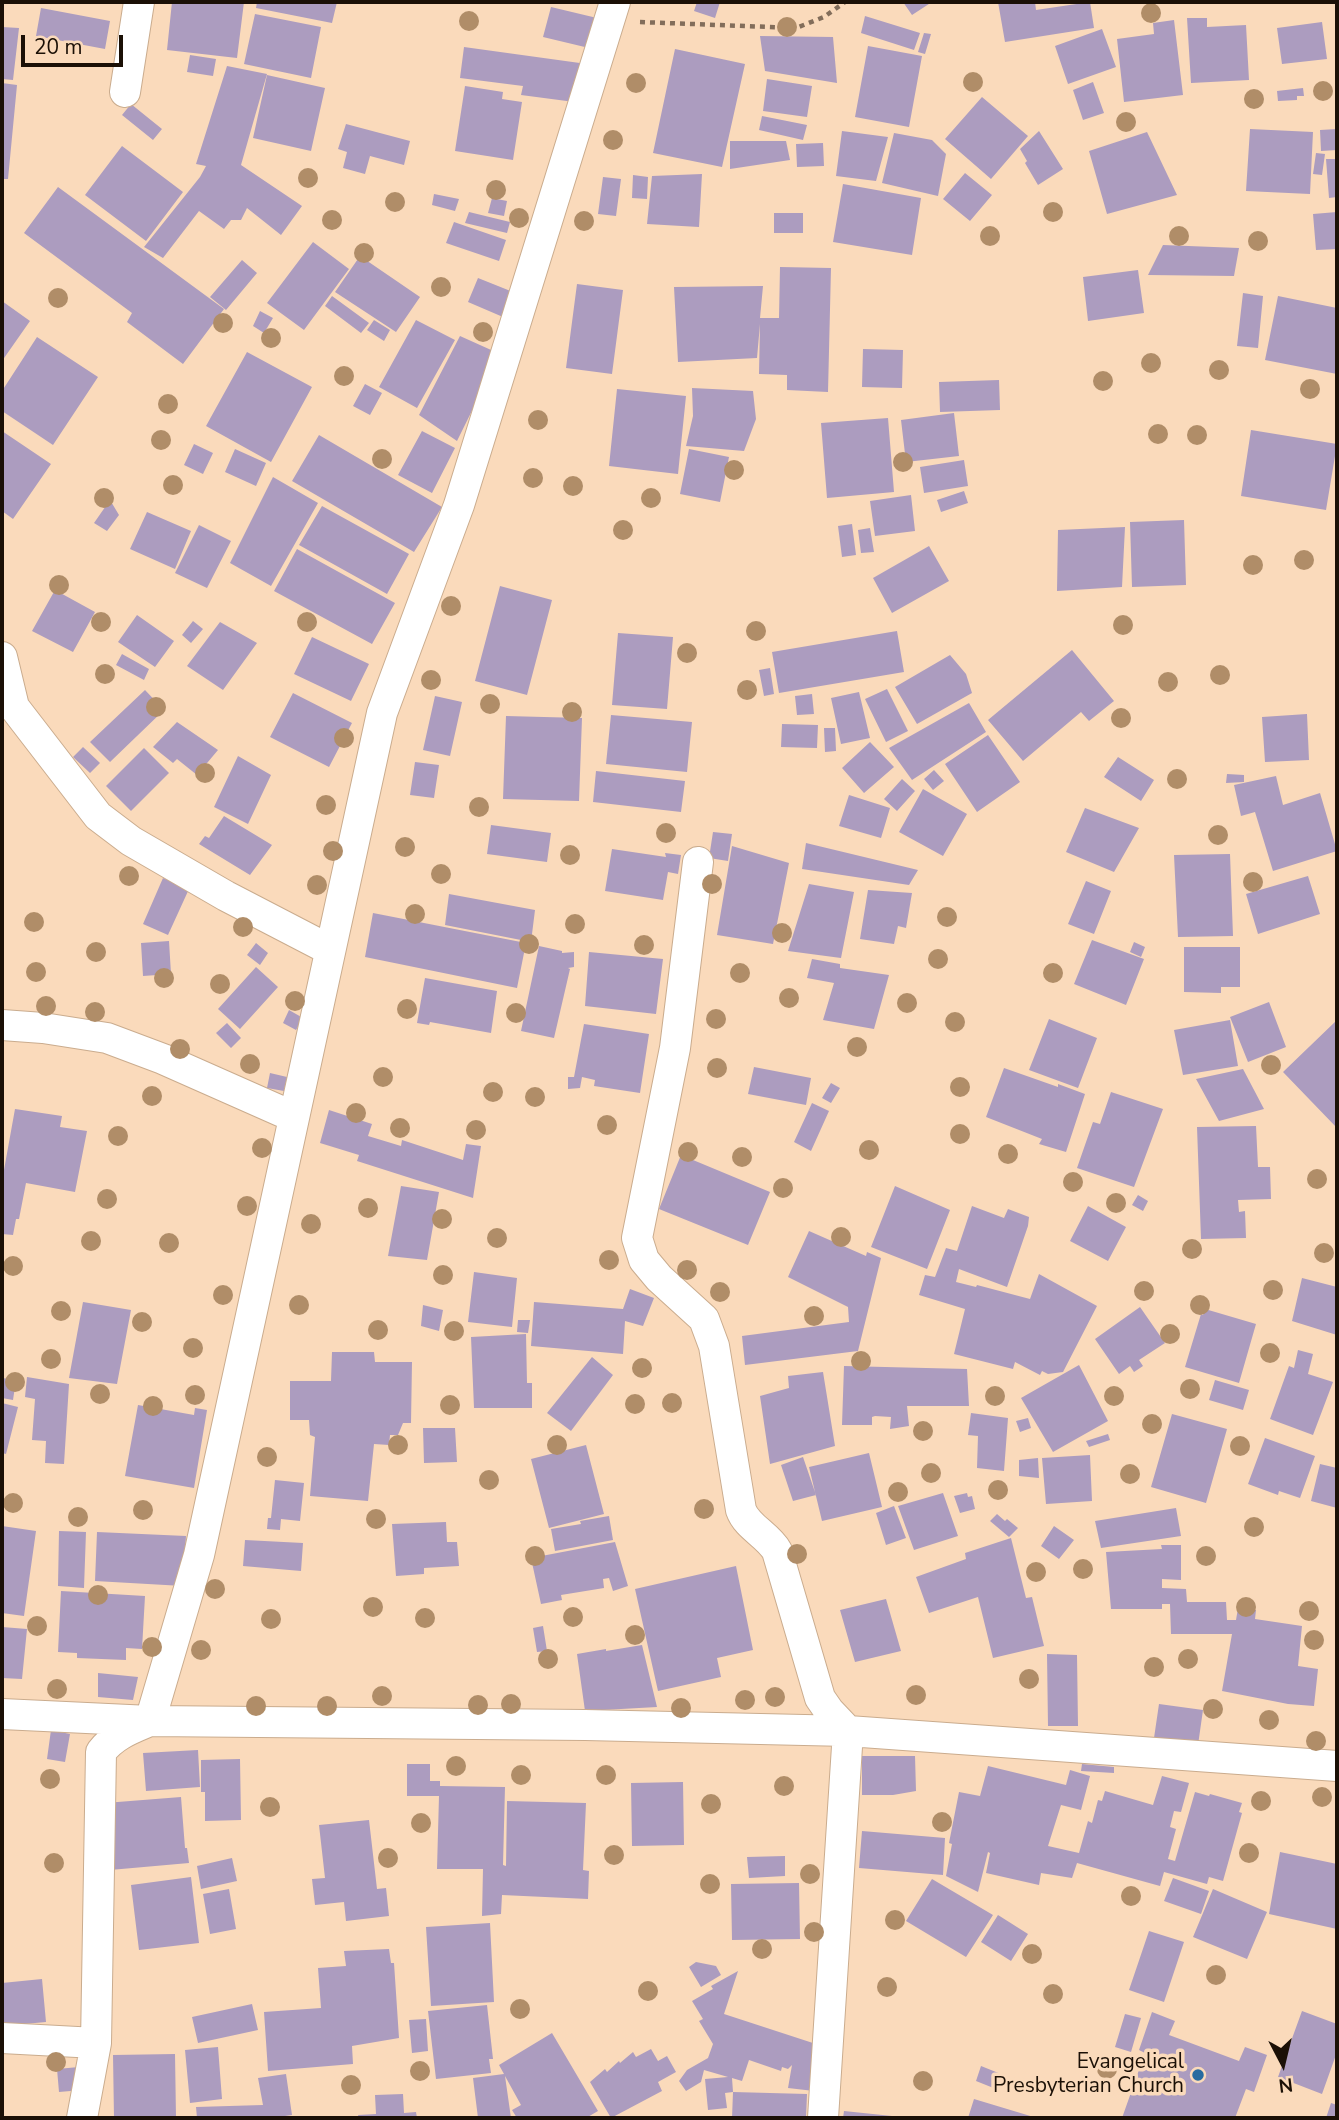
<!DOCTYPE html>
<style>
body{margin:0}
#map{position:relative;width:1339px;height:2120px;overflow:hidden;background:#fadabb;font-family:"Nunito Sans",sans-serif}
canvas{display:block}
.frame{position:absolute;inset:0;border:4px solid #1b1006;pointer-events:none}
.north{position:absolute;left:1248px;top:2029px;width:70px;height:70px;-webkit-text-stroke:5px #fadabb;paint-order:stroke;rotate:173deg;font-size:19px;font-weight:700;line-height:28px;text-align:center;color:#1b1006}
.north::after{content:'';display:block;margin:auto;width:24px;height:32px;background:#1b1006;clip-path:polygon(50% 0,100% 100%,50% 72%,0 100%)}
.scale{position:absolute;left:21px;top:35px;width:102px;height:32px;box-sizing:border-box;border:4px solid #1b1006;border-top:0;padding-left:9px;font-size:21px;line-height:24px;white-space:nowrap;color:#1b1006;-webkit-text-stroke:5px #fadabb;paint-order:stroke}
</style>
<div id="map">
<canvas width="1339" height="2120"></canvas>
<div class="frame"></div>
<div class="north">N</div>
<div class="scale">20 m</div>
</div>
<script>
const context = document.querySelector('canvas').getContext('2d');
context.lineJoin = 'round';
function paint(path, color) { context.fillStyle = color; context.fill(path, 'evenodd'); }
function stroke(path, color, width, dash) { context.strokeStyle = color; context.lineWidth = width; context.lineCap = dash ? 'butt' : 'round'; context.setLineDash(dash || []); context.stroke(path); }
function write(font, color, halo, rows, align = 'center') {
  context.font = font + ' "Nunito Sans",sans-serif'; context.lineWidth = 7; context.setLineDash([]); context.textBaseline = 'middle'; context.strokeStyle = halo; context.fillStyle = color; for (const [text, x, y, turn = 0] of rows) {
    context.save(); context.translate(x, y); context.rotate((+turn || 0) * Math.PI / 180); context.textAlign = isNaN(turn) ? turn : align; if (halo) context.strokeText(text, 0, 0); context.fillText(text, 0, 0); context.restore();
  }
}
const building = new Path2D(`
 M172,2H244L237,58L167,50Z
 M257,2H337L332,23L256,8Z
 M697,2H720L715,18L694,11Z
 M903,2H932L912,15Z
 M998,2H1035L1036,10L1090,2L1094,28L1005,42Z
 M551,7L597,18L589,48L543,37Z
 M41,8L110,21L105,49L36,36Z
 M255,14L321,27L311,78L244,64Z
 M865,16L920,33L914,50L861,33Z
 M1187,18H1207V27L1246,25L1249,80L1191,83Z
 M1174,20L1183,95L1124,102L1117,39L1154,34L1153,23Z
 M1322,22L1327,59L1282,64L1277,28Z
 M2,27L19,28L13,80L2,79Z
 M1102,29L1116,67L1068,84L1055,46Z
 M924,33L931,34L925,54L918,52Z
 M760,36L833,37L837,83L765,71Z
 M868,46L922,56L909,127L855,117Z
 M464,47L587,64L582,103L521,95L523,86L460,78Z
 M675,49L745,64L722,167L653,153Z
 M190,55L216,59L213,76L187,72Z
 M227,66L267,74L241,165L302,206L281,235L247,208L241,220H231L224,229L199,211L163,258L144,247L200,177L206,166L196,164Z
 M267,75L325,88L311,151L253,138Z
 M767,79L812,86L807,117L763,111Z
 M1093,82L1104,113L1083,120L1073,90Z
 M2,83L17,85L8,179H2Z
 M465,86L503,92L502,99L522,102L513,160L455,151Z
 M1303,88L1304,96H1297V100L1278,101L1277,91Z
 M982,97L1028,136L991,179L945,139Z
 M131,104L162,129L153,140L122,115Z
 M762,116L807,125L803,140L759,130Z
 M346,124L410,141L404,165L370,156L365,174L343,168L347,152L338,149Z
 M1250,129L1313,132L1310,194L1246,191Z
 M1337,129V150L1321,151L1320,130Z
 M842,131L888,137L876,181L836,176Z
 M1039,131L1063,169L1038,185L1025,163L1027,161L1020,149Z
 M1147,132L1177,195L1107,214L1089,151Z
 M894,133L932,140L946,154L938,196L882,183Z
 M730,141H786L790,160L730,169Z
 M823,143L824,166L797,167L796,144Z
 M122,146L183,192L146,241L85,195Z
 M1316,153L1325,154L1322,175L1313,174Z
 M1326,159H1337V197L1329,198Z
 M965,173L992,195L970,221L943,199Z
 M702,174L699,227L647,224L652,176Z
 M633,175L648,177L647,199L632,198Z
 M603,177L621,179L616,216L598,214Z
 M843,184L921,198L912,255L833,242Z
 M58,187L224,309L183,364L127,322L132,313L24,233Z
 M434,194L459,199L455,211L432,205Z
 M492,198L507,201L504,216L488,213Z
 M469,212L510,222L507,233L465,223Z
 M1337,212V249L1316,250L1313,214Z
 M774,213H803V233H774Z
 M454,222L506,240L499,261L446,243Z
 M313,242L349,269L304,330L267,303Z
 M1163,245L1239,248L1234,276L1148,275Z
 M360,256L420,297L396,332L335,292Z
 M242,260L257,273L226,310L210,297Z
 M780,267L831,268L828,392L787,390V375L759,374L760,324L757,358L678,362L674,287L763,286L760,318H779Z
 M1138,270L1144,313L1088,321L1083,277Z
 M478,278L513,292L503,317L468,302Z
 M577,284L623,290L612,374L566,368Z
 M1243,293L1263,296L1258,348L1237,346Z
 M332,296L369,323L361,333L325,306Z
 M1278,296L1337,308V374L1265,360Z
 M2,301L30,321L2,361Z
 M260,311L273,318L264,333L253,326Z
 M374,320L390,330L384,341L367,330Z
 M416,320L455,340L417,408L379,387Z
 M460,336L500,354L457,441L419,415Z
 M37,337L98,377L53,445L2,411V391Z
 M863,349L903,350L902,388L862,387Z
 M247,352L312,387L271,462L206,426Z
 M999,380L1000,410L940,412L939,382Z
 M365,384L382,393L370,415L353,406Z
 M692,388L753,391L756,419L744,451L686,446L693,416Z
 M617,389L686,396L678,474L609,466Z
 M954,413L959,456L906,462L901,420Z
 M888,418L894,492L827,498L821,423Z
 M1251,430L1337,444L1326,510L1241,496Z
 M2,431L51,464L13,519L2,511Z
 M422,431L455,448L432,493L398,475Z
 M319,435L442,507L414,552L292,481Z
 M194,444L213,453L203,474L184,465Z
 M235,449L266,463L256,486L225,472Z
 M689,449L729,457L720,502L680,494Z
 M964,460L968,486L924,493L920,467Z
 M273,477L318,503L271,586L230,563Z
 M964,491L968,503L941,512L937,500Z
 M911,495L915,531L875,536L870,501Z
 M110,500L119,515L107,531L94,523Z
 M322,506L409,554L387,594L299,545Z
 M147,512L191,531L175,569L130,549Z
 M1184,520L1186,585L1132,587L1130,522Z
 M852,524L856,555L842,557L838,526Z
 M199,525L231,541L207,588L175,573Z
 M1125,527L1122,587L1057,591L1058,530Z
 M870,528L874,552L861,553L858,530Z
 M929,546L949,581L892,613L873,578Z
 M297,549L395,603L372,644L274,591Z
 M500,586L552,600L527,695L475,681Z
 M55,590L95,612L73,652L32,631Z
 M137,615L174,641L155,667L118,642Z
 M193,621L203,629L191,643L182,635Z
 M220,622L257,643L223,690L187,666Z
 M897,631L904,672L779,693L772,652Z
 M618,633L673,637L667,709L612,705Z
 M312,637L369,664L351,701L294,674Z
 M1072,650L1114,701L1089,721L1081,712L1023,761L988,720Z
 M122,654L149,669L144,680L116,665Z
 M950,655L966,674L972,693L917,724L895,687Z
 M770,668L774,694L764,696L759,670Z
 M887,689L908,731L886,742L865,699Z
 M145,690L164,710L110,762L90,742Z
 M859,692L870,738L841,744L831,698Z
 M293,693L352,723L329,767L270,737Z
 M812,694L814,714L797,715L795,696Z
 M435,696L462,702L450,756L423,750Z
 M969,703L986,732L912,780L889,748Z
 M1307,714L1309,760L1265,762L1262,717Z
 M611,715L692,722L687,772L606,764Z
 M506,716L582,718L579,801L503,799Z
 M177,722L218,750L197,775L177,759L173,763L153,747Z
 M782,724L818,725L817,748L781,747Z
 M824,728H835L836,751L825,752Z
 M988,735L1020,782L977,812L945,764Z
 M870,742L894,767L864,793L842,768Z
 M83,747L100,763L90,773L73,757Z
 M144,748L169,773L131,811L106,786Z
 M238,756L271,775L248,824L214,807Z
 M1118,757L1154,780L1141,801L1104,777Z
 M415,762L439,765L434,798L410,795Z
 M934,770L944,781L933,790L924,779Z
 M596,771L685,781L681,812L593,802Z
 M1227,774L1244,775V782L1226,783Z
 M1276,776L1283,805L1320,793L1337,851L1273,871L1255,812L1241,816L1234,785Z
 M902,779L915,791L897,811L884,799Z
 M923,789L967,814L943,856L899,832Z
 M849,795L890,808L881,838L839,826Z
 M1085,808L1139,828L1114,872L1066,852Z
 M224,816L272,845L250,875L199,844L205,836L209,838Z
 M491,825L551,833L547,862L487,854Z
 M713,832L732,834L728,861L709,858Z
 M806,843L918,870L909,885L802,869Z
 M732,846L789,863L773,944L717,935Z
 M612,849L666,857L665,853L681,855L678,874L668,872L663,900L605,891Z
 M1230,854L1233,936L1178,937L1174,855Z
 M1308,876L1320,914L1258,934L1246,894Z
 M163,878L189,889L168,935L143,924Z
 M1086,881L1111,891L1094,934L1068,924Z
 M809,884L854,892L841,958L788,951Z
 M868,890L912,893L906,928L898,926L894,944L860,939Z
 M449,894L535,910L531,942L445,925Z
 M373,913L526,943L517,988L365,957Z
 M1092,940L1144,959L1126,1005L1074,984Z
 M169,941L171,974L143,976L141,943Z
 M1134,942L1145,947L1141,957L1130,952Z
 M256,943L268,953L260,965L247,955Z
 M539,946L562,951V953L574,952V967L568,968L570,969L554,1038L521,1031Z
 M1184,947H1240V987H1221V993L1184,992Z
 M589,952L663,959L656,1014L585,1006Z
 M812,959L840,964V968L889,975L874,1029L823,1020L834,983L807,978Z
 M256,967L278,987L240,1029L218,1009Z
 M425,978L497,991L491,1033L430,1022L429,1025L417,1023Z
 M1269,1002L1286,1047L1248,1062L1230,1017Z
 M289,1010L303,1018L296,1030L283,1023Z
 M1049,1019L1097,1038L1078,1088L1029,1070Z
 M1230,1020L1238,1066L1183,1075L1174,1030Z
 M1337,1020V1128L1283,1072Z
 M227,1023L241,1038L231,1048L216,1033Z
 M584,1024L649,1034L640,1093L594,1086L595,1080L582,1077L580,1088L568,1089V1077H574Z
 M754,1067L811,1078L806,1105L748,1094Z
 M1004,1068L1058,1087V1084L1085,1094L1066,1152L1039,1144L1042,1139L986,1117Z
 M1243,1069L1264,1109L1219,1121L1196,1079Z
 M270,1073L287,1077L284,1091L267,1088Z
 M831,1083L840,1088L831,1103L822,1098Z
 M1111,1092L1163,1109L1134,1187L1077,1168L1093,1122L1100,1124Z
 M812,1103L829,1111L811,1151L794,1142Z
 M15,1109L62,1116L60,1127L87,1131L75,1192L26,1183L19,1219H16L13,1235L2,1234V1181Z
 M329,1110L372,1124L368,1136L401,1146L402,1140L463,1160L466,1144L481,1146L473,1198L357,1161L359,1155L320,1143Z
 M1256,1126L1258,1167H1270L1271,1199L1238,1200L1239,1212L1245,1211L1246,1238L1201,1239L1197,1127Z
 M681,1155L770,1192L748,1245L659,1209Z
 M401,1186L439,1192L427,1260L388,1256Z
 M895,1186L950,1210L927,1269L871,1247Z
 M1138,1195L1148,1201L1143,1211L1132,1205Z
 M972,1206L1004,1218L1008,1209L1029,1217L1028,1226L1007,1287L959,1269L956,1282L976,1287L977,1285L1030,1299L1039,1274L1097,1306L1063,1372L1048,1374L1042,1371L1040,1375L1015,1362L1013,1369L954,1354L965,1309L919,1295L925,1275L935,1277L946,1248L957,1251Z
 M1088,1206L1126,1227L1108,1261L1070,1241Z
 M809,1231L866,1256L867,1252L881,1258L858,1351L745,1365L742,1336L849,1322L848,1307L788,1277Z
 M474,1272L517,1278L512,1327L468,1322Z
 M1302,1278L1337,1287V1335L1292,1321Z
 M630,1289L654,1298L643,1326L625,1321L623,1354L531,1346L534,1302L623,1309Z
 M83,1302L131,1310L117,1384L69,1378Z
 M423,1305L443,1310L439,1331L421,1326Z
 M1140,1307L1165,1343L1139,1360L1143,1366L1134,1372L1130,1366L1119,1374L1095,1339Z
 M1205,1309L1256,1324L1239,1383L1185,1367L1201,1314L1203,1315Z
 M518,1320H530L528,1333L517,1332Z
 M526,1334L527,1383H532V1408H474L471,1337Z
 M1298,1350L1313,1354L1308,1374L1333,1382L1313,1435L1270,1419L1289,1366L1294,1368Z
 M332,1352H374L375,1362H412L411,1423H403L398,1435H390L389,1445L374,1444L368,1501L310,1496L315,1437L310,1435L309,1420H290V1381H331Z
 M592,1357L613,1375L571,1431L547,1413Z
 M1079,1365L1108,1421L1053,1452L1021,1398Z
 M844,1366L967,1369L969,1406H907L909,1426L890,1429L891,1417L875,1416L872,1417V1425H842Z
 M823,1372L835,1446L770,1464L760,1396L789,1388L788,1376Z
 M27,1377L69,1384L64,1464L45,1463L46,1441L32,1440L35,1399L25,1397Z
 M2,1378L16,1380L13,1400L2,1398Z
 M1215,1380L1249,1390L1243,1410L1209,1400Z
 M2,1403L18,1407L6,1454L2,1453Z
 M138,1405L194,1415L195,1408L207,1410L194,1488L125,1476Z
 M971,1413L1008,1418L1004,1471L977,1468L978,1436L968,1435Z
 M1172,1414L1227,1429L1206,1503L1151,1487Z
 M1028,1418L1031,1428L1020,1432L1016,1421Z
 M423,1428H455L457,1462L424,1463Z
 M1108,1434L1110,1440L1089,1447L1086,1441Z
 M1265,1438L1315,1456L1300,1498L1279,1491L1278,1495L1248,1484Z
 M586,1445L604,1514L549,1528L531,1459Z
 M869,1453L882,1507L822,1521L809,1467Z
 M1090,1455L1092,1501L1046,1504L1042,1458Z
 M803,1457L816,1495L793,1501L781,1465Z
 M1038,1458L1039,1478L1019,1476V1460Z
 M1320,1464L1337,1468V1508L1311,1501Z
 M275,1480L304,1483L300,1521L281,1519L280,1530L267,1529L268,1518H271Z
 M943,1493L958,1536L914,1550L898,1506Z
 M967,1493L968,1497L972,1496L975,1509L960,1513L954,1496Z
 M894,1506L906,1538L886,1545L876,1513Z
 M1176,1508L1181,1536L1101,1548L1095,1521Z
 M997,1514L1005,1521L1007,1519L1018,1528L1009,1537L990,1521Z
 M609,1516L613,1540L555,1551L551,1529L581,1524L580,1521Z
 M446,1522L447,1542H457L459,1566L424,1568V1574L396,1576L392,1524Z
 M2,1526L36,1531L24,1616L2,1613Z
 M1054,1526L1074,1540L1059,1559L1041,1546Z
 M59,1531L86,1532L84,1588L58,1586Z
 M97,1532L186,1536L183,1586L95,1581Z
 M1011,1538L1026,1598L1032,1597L1044,1646L993,1658L978,1597L929,1613L916,1577L966,1559L965,1553Z
 M245,1540L303,1543L301,1571L243,1566Z
 M615,1542L628,1586L613,1591L609,1578L603,1579L604,1588L561,1595L562,1600L541,1604L531,1558Z
 M1161,1545H1181V1580L1162,1579V1588L1186,1589L1187,1602H1226L1227,1620H1236L1238,1608L1256,1610L1255,1619L1302,1626L1298,1666L1318,1669L1314,1706L1288,1704L1222,1691L1232,1634H1171L1170,1604H1162V1609H1111L1106,1552L1162,1549Z
 M736,1566L753,1650L717,1658L721,1677L658,1691L635,1589Z
 M61,1591L145,1596L142,1649L126,1648V1660L77,1658V1653L58,1652Z
 M886,1599L901,1651L855,1662L840,1610Z
 M543,1626L547,1651L537,1652L533,1628Z
 M2,1627L27,1629L22,1679L2,1678Z
 M642,1645L657,1707L585,1711L577,1654L606,1649V1651Z
 M1047,1654L1077,1655L1078,1726H1048Z
 M98,1673L138,1677L133,1700L98,1697Z
 M1159,1704L1203,1710L1198,1745L1154,1738Z
 M51,1730L70,1734L65,1762L47,1759Z
 M198,1750L200,1787L146,1791L143,1753Z
 M862,1756H915L916,1791L893,1795H862Z
 M240,1759L241,1820L205,1821V1792H201V1760Z
 M407,1764H430V1781H440V1786L505,1787L503,1865L506,1866L507,1801L586,1803L583,1870L589,1871L588,1899L502,1895L501,1914L482,1916L483,1869H437L439,1796H407Z
 M1082,1764L1114,1767V1773L1081,1771Z
 M988,1766L1066,1785L1070,1770L1090,1776L1081,1810L1061,1805L1048,1846L1079,1853L1088,1821L1092,1823L1098,1800L1102,1801L1105,1791L1153,1805L1162,1776L1189,1783L1181,1812L1174,1811L1170,1827L1176,1829L1168,1859L1175,1861L1195,1792L1209,1796L1210,1794L1242,1803L1239,1812L1242,1813L1223,1881L1209,1877L1207,1884L1164,1872L1160,1886L1077,1863L1072,1878L1041,1873L1039,1885L986,1873L990,1853L988,1852L978,1892L946,1876L952,1844L949,1843L959,1792L980,1796Z
 M683,1782L684,1845L632,1846L631,1783Z
 M181,1797L185,1848H187L189,1863L110,1870L105,1803Z
 M369,1820L377,1889L386,1888L389,1916L346,1921L344,1902L315,1905L312,1879L325,1878L319,1825Z
 M862,1831L945,1838L943,1875L859,1868Z
 M1280,1852L1337,1864V1929L1269,1914Z
 M785,1856V1876L749,1878L747,1857Z
 M232,1858L237,1881L201,1889L197,1866Z
 M191,1877L199,1943L139,1950L131,1885Z
 M1173,1878L1209,1891L1201,1914L1164,1901Z
 M932,1879L993,1915L966,1957L906,1921Z
 M799,1883L800,1939L732,1940L731,1884Z
 M229,1889L236,1929L210,1934L203,1894Z
 M1213,1889L1267,1912L1247,1959L1193,1937Z
 M998,1915L1028,1934L1011,1961L981,1942Z
 M490,1923L494,2002L431,2006L426,1927Z
 M1149,1931L1184,1942L1164,2002L1129,1990Z
 M389,1949L391,1963H394L399,2038L352,2046L353,2064L268,2071L264,2012L321,2008L318,1968L346,1966L344,1951Z
 M696,1962L716,1966L721,1975L701,1987L689,1967Z
 M738,1971L724,2014L819,2045L814,2091L788,2088L792,2065L788,2069L782,2067L781,2071L749,2060L742,2081L732,2078L733,2092L807,2094L806,2118H732L733,2092L725,2093L727,2108L708,2110L705,2079L728,2077L704,2070L701,2082L686,2091L679,2081L687,2070L708,2058L713,2044L699,2021L703,2019L692,2001L713,1989L711,1986Z
 M42,1979L46,2022L2,2026V1983Z
 M252,2004L258,2030L198,2043L192,2017Z
 M487,2005L493,2059H489L491,2073L436,2079L428,2011Z
 M1302,2011L1337,2024V2052L1322,2094L1278,2077Z
 M1152,2012L1175,2021L1169,2035L1239,2061L1245,2047L1267,2055L1254,2092L1246,2089L1235,2118H1122L1145,2053L1139,2050Z
 M1125,2014L1141,2018L1131,2052L1115,2047Z
 M426,2019L428,2051L412,2053L409,2020Z
 M552,2033L598,2111L586,2118H517L512,2110L521,2105L505,2076L511,2118H478L473,2078L504,2074L499,2065Z
 M218,2047L222,2099L190,2103L185,2050Z
 M651,2049L658,2061L667,2056L676,2072L658,2082L662,2091L611,2118L590,2082L605,2069L607,2072L619,2061L620,2063L633,2052L636,2057Z
 M175,2054L176,2118H114L113,2055Z
 M981,2066L1001,2074L996,2089L976,2081Z
 M79,2067L82,2090L59,2092L57,2069Z
 M286,2074L292,2115L285,2116V2118H197L196,2107L263,2105L258,2078Z
 M403,2094L404,2113L416,2112L417,2118H359L358,2115L376,2114L375,2095Z
 M974,2099L1037,2118H968Z
 M1331,2103L1337,2105V2118H1326Z
 M844,2111L892,2116V2118H843Z`);
const path = new Path2D(`
 M640,22L796,28L824,17L845,2`);
const minor = new Path2D(`
 M125,92L139,2
 M2,657L14,707L98,816L131,841L226,896L330,950
 M698,862L675,1048L637,1238L644,1260L659,1278L704,1319L714,1346L741,1510C747,1527 768,1535 777,1551L820,1698L829,1711L848,1731L823,2118
 M2,1025L43,1028L107,1038L163,1059L294,1117
 M2,1714L150,1721L585,1725L848,1731L1337,1766
 M2,2038L96,2043
 M82,2118L96,2043L101,1752C114,1735 131,1729 150,1721L199,1555L382,713L459,505L615,2`);
const trees = [
 [1151,13],
 [469,21],
 [787,27],
 [973,82],
 [636,83],
 [1323,91],
 [1254,99],
 [1126,122],
 [613,140],
 [308,178],
 [496,190],
 [395,202],
 [1053,212],
 [519,218],
 [332,220],
 [584,221],
 [990,236],
 [1179,236],
 [1258,241],
 [364,253],
 [441,287],
 [58,298],
 [223,323],
 [483,332],
 [271,338],
 [1151,363],
 [1219,370],
 [344,376],
 [1103,381],
 [1310,389],
 [168,404],
 [538,420],
 [1158,434],
 [1197,435],
 [161,440],
 [382,459],
 [903,462],
 [734,470],
 [533,478],
 [173,485],
 [573,486],
 [104,498],
 [651,498],
 [623,530],
 [1304,560],
 [1253,565],
 [59,585],
 [451,606],
 [101,622],
 [307,622],
 [1123,625],
 [756,631],
 [687,653],
 [105,674],
 [1220,675],
 [431,680],
 [1168,682],
 [747,690],
 [490,704],
 [156,707],
 [572,712],
 [1121,718],
 [344,738],
 [205,773],
 [1177,779],
 [326,805],
 [479,807],
 [666,833],
 [1218,835],
 [405,847],
 [333,851],
 [570,855],
 [441,874],
 [129,876],
 [1253,882],
 [712,884],
 [317,885],
 [415,914],
 [947,917],
 [34,922],
 [575,924],
 [243,927],
 [782,933],
 [529,944],
 [644,945],
 [96,952],
 [938,959],
 [36,972],
 [740,973],
 [1053,973],
 [164,978],
 [220,984],
 [789,998],
 [295,1001],
 [907,1003],
 [46,1006],
 [407,1009],
 [95,1012],
 [516,1013],
 [716,1019],
 [955,1022],
 [857,1047],
 [180,1049],
 [250,1064],
 [1271,1065],
 [717,1068],
 [383,1077],
 [960,1087],
 [493,1092],
 [152,1096],
 [535,1097],
 [356,1113],
 [607,1125],
 [400,1128],
 [476,1130],
 [960,1134],
 [118,1136],
 [262,1148],
 [869,1150],
 [688,1152],
 [1008,1154],
 [742,1157],
 [1317,1179],
 [1073,1182],
 [783,1188],
 [107,1199],
 [1116,1203],
 [247,1206],
 [368,1208],
 [442,1219],
 [311,1224],
 [841,1237],
 [497,1238],
 [91,1241],
 [169,1243],
 [1192,1249],
 [1324,1253],
 [609,1260],
 [13,1266],
 [687,1270],
 [443,1275],
 [1273,1290],
 [1144,1291],
 [720,1292],
 [223,1295],
 [299,1305],
 [1200,1305],
 [61,1311],
 [814,1316],
 [142,1322],
 [378,1330],
 [454,1331],
 [1170,1334],
 [193,1348],
 [1270,1353],
 [51,1359],
 [861,1361],
 [642,1368],
 [15,1382],
 [1190,1389],
 [100,1394],
 [195,1395],
 [995,1396],
 [1114,1396],
 [672,1403],
 [635,1404],
 [450,1405],
 [153,1406],
 [1152,1424],
 [923,1431],
 [398,1445],
 [557,1445],
 [1240,1446],
 [267,1457],
 [931,1473],
 [1130,1474],
 [489,1480],
 [998,1490],
 [898,1492],
 [13,1503],
 [704,1509],
 [143,1510],
 [78,1517],
 [376,1519],
 [1254,1527],
 [797,1554],
 [535,1556],
 [1206,1556],
 [1083,1569],
 [1036,1572],
 [215,1589],
 [98,1595],
 [373,1607],
 [1246,1607],
 [1309,1611],
 [573,1617],
 [425,1618],
 [271,1619],
 [37,1626],
 [635,1635],
 [1314,1640],
 [152,1647],
 [201,1650],
 [548,1659],
 [1188,1659],
 [1154,1667],
 [1029,1679],
 [57,1689],
 [916,1695],
 [382,1696],
 [775,1697],
 [745,1700],
 [511,1704],
 [478,1705],
 [256,1706],
 [327,1706],
 [681,1708],
 [1213,1709],
 [1269,1720],
 [1316,1741],
 [456,1766],
 [521,1775],
 [606,1775],
 [50,1779],
 [784,1786],
 [1322,1797],
 [1261,1801],
 [711,1804],
 [270,1807],
 [942,1822],
 [421,1823],
 [1249,1853],
 [614,1855],
 [388,1858],
 [54,1863],
 [810,1874],
 [710,1884],
 [1131,1896],
 [895,1920],
 [814,1932],
 [762,1949],
 [1032,1954],
 [1216,1975],
 [887,1987],
 [648,1991],
 [1053,1994],
 [520,2009],
 [56,2062],
 [1107,2069],
 [420,2071],
 [923,2081],
 [351,2085]
];
const markers = [
 [1198,2075,7,"#276ba0"]
];
const poiNames = [
 ["Evangelical",1184,2063],
 ["Presbyterian Church",1184,2087]
];
paint(building, '#ac9cbf');
stroke(minor, '#caac8e', 32);
stroke(path, '#826d5a', 4.5, [5, 5]);
stroke(minor, '#fff', 30);
context.fillStyle = '#b08d68';
for (const [x, y] of trees) { context.beginPath(); context.arc(x, y, 10, 0, 2 * Math.PI); context.fill(); }
for (const [x, y, r, color] of markers) { const dot = new Path2D(); dot.arc(x, y, r, 0, 2 * Math.PI); context.fillStyle = color; context.fill(dot); stroke(dot, '#fadabb', 2.5); }
write('21px', '#1b1006', '#fadabb', poiNames, 'right');
</script>
